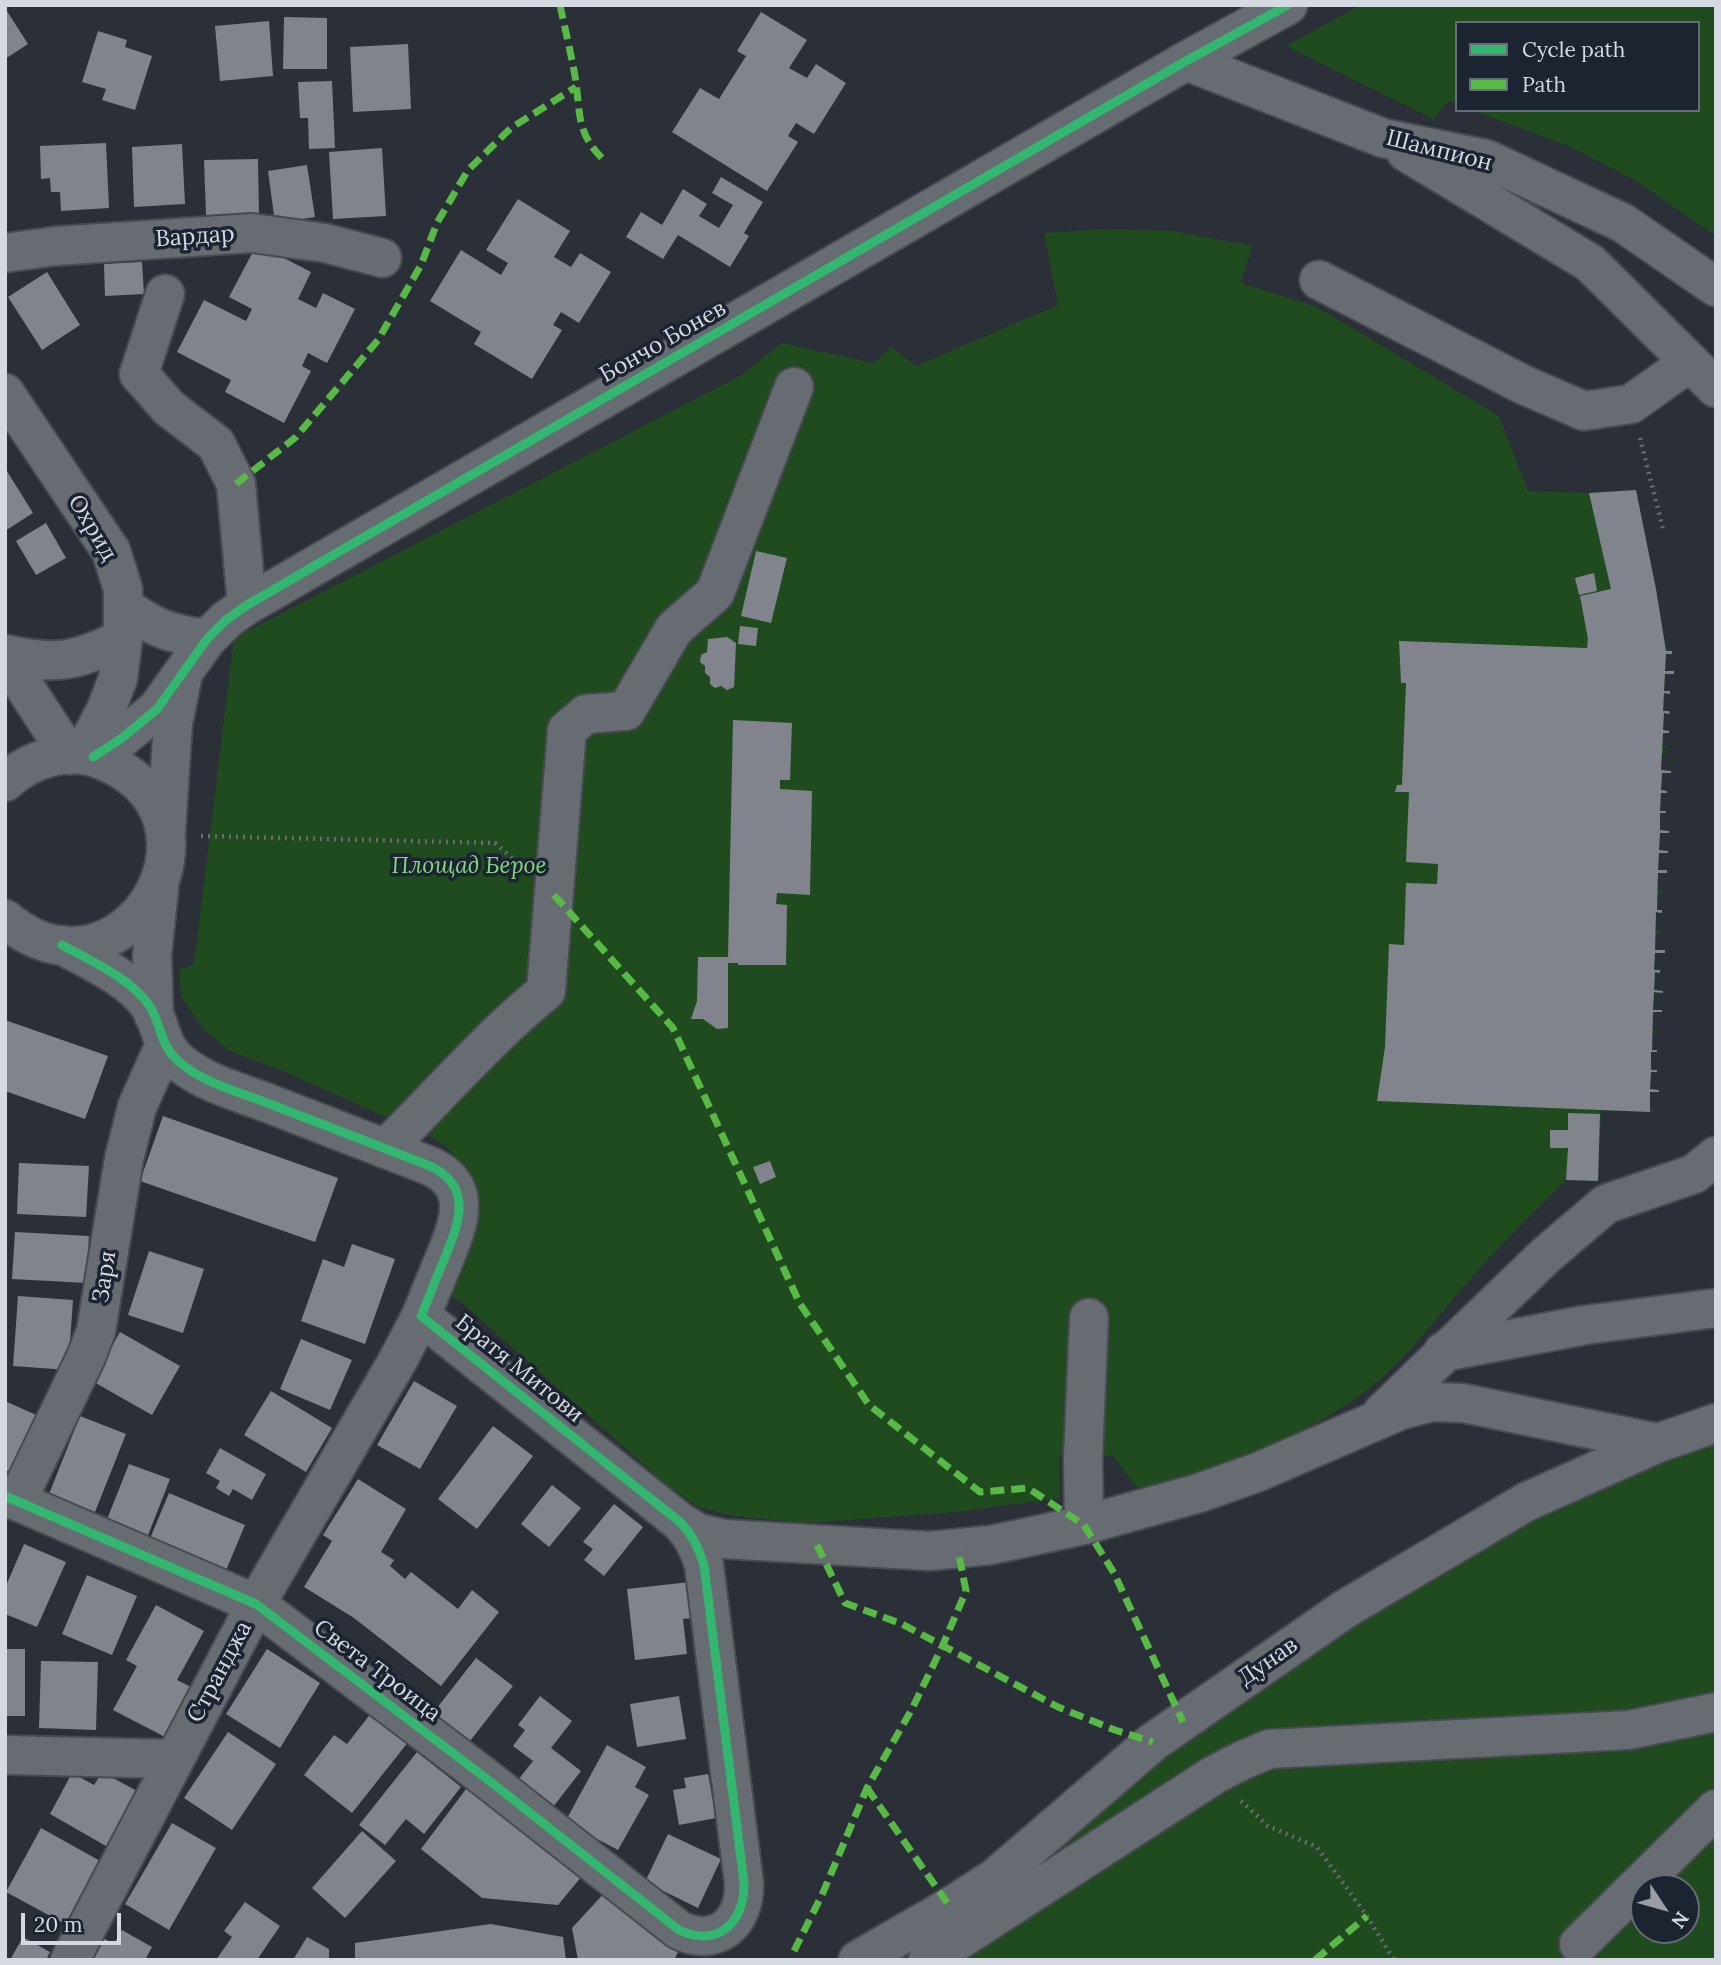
<!DOCTYPE html>
<meta charset="utf-8">
<style>
body{margin:0}
#map{position:relative;width:1721px;height:1965px;overflow:hidden;background:#2b2f37;font-family:Lora,serif}
canvas{display:block}
.frame{position:absolute;inset:0;border:7px solid #d4d9e2;pointer-events:none}
.legend{position:absolute;left:1455px;top:21px;width:245px;height:91px;box-sizing:border-box;background:#1c2331;border:2px solid #666c78;margin:0;padding:9px 12px;list-style:none;font-size:21px;color:#d4d9e2}
.legend li{display:flex;align-items:center;gap:14px;height:35px}
.legend b{width:35px;border:2px solid #666c78}
.north{position:absolute;left:1630px;top:1874px;width:70px;height:70px;box-sizing:border-box;background:#1c2331;border:2px solid #666c78;border-radius:50%;rotate:126deg;font-size:19px;font-weight:700;line-height:28px;text-align:center;color:#d4d9e2}
.north::after{content:'';display:block;margin:auto;width:24px;height:32px;background:#999ea6;clip-path:polygon(50% 0,100% 100%,50% 72%,0 100%)}
.scale{position:absolute;left:21px;top:1913px;width:100px;height:32px;box-sizing:border-box;border:4px solid #d4d9e2;border-top:0;padding-left:9px;font-size:21px;line-height:24px;white-space:nowrap;color:#d4d9e2;-webkit-text-stroke:5px #1c2331;paint-order:stroke}
</style>
<div id="map">
<canvas width="1721" height="1965"></canvas>
<div class="frame"></div>
<ul class="legend">
<li><b style="height:9px;background:#33b770"></b>Cycle path</li>
<li><b style="height:9px;background:#58b947"></b>Path</li>
</ul>
<div class="north">N</div>
<div class="scale">20 m</div>
</div>
<script>
const context = document.querySelector('canvas').getContext('2d');
context.lineJoin = 'round';
function paint(path, color) { context.fillStyle = color; context.fill(path, 'evenodd'); }
function stroke(path, color, width, dash) { context.strokeStyle = color; context.lineWidth = width; context.lineCap = dash ? 'butt' : 'round'; context.setLineDash(dash || []); context.stroke(path); }
function write(font, color, halo, rows, align = 'center') {
  context.font = font + ' Lora,serif'; context.lineWidth = 7; context.setLineDash([]); context.textBaseline = 'middle'; context.strokeStyle = halo; context.fillStyle = color; for (const [text, x, y, turn = 0] of rows) {
    context.save(); context.translate(x, y); context.rotate((+turn || 0) * Math.PI / 180); context.textAlign = isNaN(turn) ? turn : align; if (halo) context.strokeText(text, 0, 0); context.fillText(text, 0, 0); context.restore();
  }
}
const green = new Path2D(`
 M1361,5H1716V236L1636,181L1573,148L1473,110H1698V23H1457V104L1449,101L1433,119L1286,46Z
 M1107,229L1174,231L1252,246L1241,283L1317,307L1499,416L1528,491L1589,493L1636,490L1656,589L1666,650L1672,651V654H1666L1665,671H1671L1665,674L1664,690L1670,691V694H1664L1663,710L1669,711L1670,714H1664L1663,730L1669,731V733H1663V750L1668,751V753H1662L1661,770H1667L1668,773H1662L1661,790L1667,791V793H1661L1660,810L1666,811V813L1660,814V830L1665,831V833H1660L1659,850H1665L1664,853H1659L1657,890L1663,891V893H1657V910H1662V913H1656V930L1662,931L1661,933H1656L1655,950H1661V953H1655L1654,969L1660,970V973H1655L1654,989L1659,990V993H1654L1653,1009L1659,1010L1658,1012L1653,1013L1652,1030H1658V1032L1652,1033V1050H1657V1052L1651,1053V1069L1657,1070V1072H1651L1650,1089L1656,1090L1655,1092H1650V1109H1655V1112L1601,1110L1598,1181L1566,1180C1533,1214 1497,1248 1466,1284C1439,1315 1414,1349 1384,1376C1315,1436 1225,1466 1139,1490L1113,1456H1059L1060,1498L957,1512L807,1523L733,1516L696,1506L661,1480L461,1302L437,1289L456,1162L449,1150L437,1140L290,1074L228,1050L203,1029L181,996L179,969L194,965L234,638L740,376L782,343L874,363L891,347L916,366L1058,305L1044,233Z
 M1716,1438V1960H873L1244,1691L1513,1522ZM1644,1888H1686V1930H1644Z`);
const building = new Path2D(`
 M5,8L28,44L5,59Z
 M761,12L807,40L789,68L807,78L816,64L846,83L814,134L796,123L788,136L798,142L767,191L672,132L700,88L719,99L746,56L737,51Z
 M284,17L327,18V69H283Z
 M269,21L273,76L220,81L215,26Z
 M98,31L127,40L125,47L152,56L135,110L102,100L106,89L82,82Z
 M408,44L411,109L353,112L350,47Z
 M332,81L335,148L309,149L308,118H300L298,82Z
 M106,143L109,208L61,211L60,192H51L50,178L41,179L40,146Z
 M182,144L185,204L134,207L132,147Z
 M382,148L386,216L333,219L329,152Z
 M258,159L259,214L206,215L204,160Z
 M307,165L315,217L275,223L268,171Z
 M721,177L763,202L744,233L749,236L730,267L678,235L663,259L626,237L641,212L662,225L683,189L707,204L699,216L719,228L733,205L712,193Z
 M518,199L570,231L554,257L571,267L580,253L611,272L579,323L561,312L553,325L562,330L532,379L474,344L481,332L430,301L461,250L501,275L508,263L486,250Z
 M257,244L311,272L298,299L316,308L323,293L355,309L327,363L308,353L302,366L311,371L284,423L225,392L231,380L177,352L204,300L246,321L252,309L229,297Z
 M142,262L144,294L105,296L104,264Z
 M47,272L80,325L42,350L8,297Z
 M5,468L33,513L5,531Z
 M1636,490L1656,589L1666,651H1672V654H1666L1665,671H1674V674H1665L1664,691H1670V694L1664,693L1663,711H1669L1670,714L1664,713L1663,730L1669,731V733H1663L1661,770L1671,771V773H1662L1661,790L1667,791V793H1661L1660,811H1666V813H1660V830L1669,831V833H1660L1659,850L1668,851V853H1659L1658,870H1667V873H1658L1657,910H1662V913L1656,912L1655,950H1665V953H1655L1654,970H1660V973L1655,972L1654,990L1663,991V993L1654,992L1653,1010H1662V1012H1653L1652,1050H1657V1052H1651V1070H1657V1072H1651L1650,1089L1659,1090V1092H1650V1112L1377,1101L1385,1047L1389,944L1404,945L1406,883L1437,884L1438,864L1406,862L1409,792H1395L1397,785H1402L1406,683H1401L1399,641L1587,648L1588,639L1580,596L1611,589L1589,493Z
 M46,523L66,558L36,575L16,541Z
 M756,551L787,558L771,623L741,616Z
 M1594,573L1597,591L1579,595L1575,578Z
 M740,626L758,628L756,646L738,644Z
 M727,637L736,643L734,687L727,690L721,686L715,688L710,684V677L705,673V666L700,662L701,655L707,652L708,639Z
 M733,720L792,723L790,780H780V789L812,791L810,895L777,893L776,904L787,905L786,965H738V963H728V1028L717,1029L703,1019H691L697,1001L698,957H728Z
 M5,1020L108,1056L85,1119L5,1091Z
 M1568,1113L1600,1114L1598,1181L1566,1180L1568,1148H1550V1130H1568Z
 M163,1116L338,1178L315,1242L140,1181Z
 M770,1161L776,1177L760,1184L753,1167Z
 M19,1163L89,1166L86,1217L17,1214Z
 M15,1232L89,1236L86,1283L12,1279Z
 M352,1244L395,1259L365,1344L301,1321L323,1259L344,1267Z
 M149,1251L204,1269L183,1333L128,1315Z
 M18,1296L73,1300L68,1370L13,1366Z
 M120,1332L180,1366L152,1415L92,1381Z
 M301,1339L352,1360L330,1410L280,1389Z
 M414,1381L457,1406L420,1469L377,1445Z
 M271,1391L332,1428L306,1472L244,1435Z
 M5,1401L43,1418L18,1475L5,1470Z
 M80,1416L126,1434L95,1512L49,1494Z
 M493,1426L533,1456L477,1529L438,1499Z
 M220,1448L266,1474L252,1500L233,1489L229,1496L216,1488L220,1481L206,1473Z
 M129,1464L170,1479L145,1543L104,1527Z
 M358,1479L406,1509L381,1552L394,1560L390,1566L405,1579L411,1572L458,1609L472,1590L499,1612L441,1686L354,1618L304,1587L332,1541L323,1535Z
 M552,1485L581,1508L549,1547L521,1524Z
 M169,1493L245,1525L222,1580L146,1548Z
 M614,1504L643,1527L604,1576L584,1560L593,1549L583,1542Z
 M24,1544L66,1562L37,1627L5,1614V1588Z
 M87,1575L137,1596L112,1655L62,1634Z
 M690,1582L694,1618L683,1619L687,1654L635,1660L627,1589Z
 M156,1605L204,1631L177,1680L191,1687L165,1737L113,1710L137,1666L126,1660Z
 M5,1649H25V1716H5Z
 M267,1649L320,1683L280,1748L226,1714Z
 M476,1658L513,1686L470,1741L433,1713Z
 M41,1661L98,1662L96,1730L39,1728Z
 M540,1696L572,1721L551,1748L581,1771L553,1807L518,1780L533,1761L513,1746L525,1730L518,1725Z
 M679,1696L686,1739L637,1747L630,1704Z
 M372,1712L409,1741L352,1813L304,1775L334,1735L347,1744Z
 M228,1732L276,1764L232,1830L184,1798Z
 M607,1745L646,1767L635,1787L649,1795L618,1850L565,1822Z
 M417,1752L461,1787L424,1834L406,1819L385,1845L359,1825Z
 M102,1772L137,1791L106,1846L50,1814L72,1773L94,1785Z
 M708,1774L716,1818L679,1825L673,1790L686,1788L684,1778Z
 M469,1785L582,1876L558,1905L482,1898L421,1849Z
 M172,1823L216,1848L169,1930L125,1904Z
 M41,1828L102,1862L67,1925L6,1892Z
 M362,1831L396,1861L345,1918L312,1888Z
 M668,1834L721,1859L698,1908L645,1882Z
 M607,1890L680,1948L674,1960H578L572,1928Z
 M245,1902L280,1926L257,1960H216L232,1937L224,1931Z
 M491,1924L563,1937L566,1960H355V1943Z
 M122,1930L152,1947L145,1960H89L101,1937L114,1944Z
 M23,1937L50,1952L46,1960H10Z
 M307,1937L329,1949V1960H293Z`);
const path = new Path2D(`
 M1640,438L1663,529
 M201,836L495,843L520,865
 M1241,1801L1268,1826L1317,1847L1367,1916L1394,1960`);
const minor = new Path2D(`
 M1186,61L1383,138L1486,159L1623,223L1716,287
 M1406,152L1590,263L1716,388
 M5,253L56,246L252,233L325,243L382,258
 M1319,280L1524,385L1584,411L1631,404L1690,362
 M165,294L139,374L169,408L216,444L236,484L247,605
 M5,393L111,551L123,589V639L118,678L106,710L82,755
 M123,606C154,628 169,634 207,639
 M5,654C59,666 74,661 123,639
 M5,657L69,755
 M93,757L122,738L157,709L207,639L226,620L247,605L1186,61L1288,5
 M5,782C30,759 67,747 99,759C246,815 123,1019 5,919
 M166,831L173,723L182,679
 M154,1016L152,955L159,889
 M385,1149C439,1096 488,1038 546,991L567,730L586,714L626,711L674,629L715,593L794,387
 M1443,1352L1585,1325L1716,1308
 M1382,1413L1545,1256L1606,1204L1694,1174L1716,1156
 M5,1496L256,1604L487,1779L679,1930C717,1948 745,1923 744,1883L704,1565C699,1548 692,1534 680,1522L421,1316C429,1297 436,1278 444,1260C458,1225 475,1187 430,1166C377,1145 323,1125 270,1104C242,1093 207,1084 183,1065C158,1046 163,1026 149,1005C130,978 91,961 62,945
 M17,1501L86,1357L96,1331L124,1159L137,1107L165,1044
 M680,1522L698,1533L724,1539L930,1551L991,1545L1084,1525L1199,1493L1258,1472L1401,1410L1432,1402L1463,1403L1658,1443
 M1084,1525L1083,1457L1089,1318
 M5,1755L173,1759
 M1579,1944L1716,1809
 M70,1960L256,1604L398,1360L421,1316
 M858,1960L950,1907L995,1878L1153,1742L1345,1609L1526,1502L1658,1443L1716,1423
 M928,1960L1214,1775L1241,1761L1269,1749L1629,1730L1716,1712`);
const quiet = new Path2D(`
 M560,5C565,29 571,53 575,76C581,114 575,133 606,162
 M236,484L296,437L378,340L421,265L437,223L468,170L511,128L576,87
 M554,895L673,1028L800,1304L869,1405L980,1492L1028,1488L1084,1525L1114,1573L1183,1722
 M817,1545L845,1603L902,1624L1058,1707L1115,1730L1153,1742
 M867,1788L950,1907
 M794,1951L822,1895L867,1788L912,1709L942,1647L966,1591L958,1550
 M1315,1960L1367,1916`);
const cycleway = new Path2D(`
 M93,757L122,738L157,709L207,639L226,620L247,605L1186,61L1288,5
 M5,1496L256,1604L487,1779L679,1930C717,1948 745,1923 744,1883L704,1565C699,1548 692,1534 680,1522L421,1316C429,1297 436,1278 444,1260C458,1225 475,1187 430,1166C377,1145 323,1125 270,1104C242,1093 207,1084 183,1065C158,1046 163,1026 149,1005C130,978 91,961 62,945`);
const streetNames = [
 ["Шампион",1439,151,14],
 ["Вардар",195,237,-4],
 ["Бончо Бонев",663,342,-30],
 ["Охрид",92,528,59],
 ["Заря",105,1277,-81],
 ["Братя Митови",519,1369,39],
 ["Дунав",1268,1662,-35],
 ["Света Троица",377,1671,37],
 ["Странджа",220,1672,-62]
];
const parkNames = [
 ["Площад Берое",469,866]
];
paint(green, '#204b1f');
paint(building, '#81848c');
stroke(minor, '#474a51', 42);
stroke(path, '#696c73', 4.5, [2, 5]);
stroke(minor, '#676b72', 38);
stroke(quiet, '#58b947', 7, [14, 7]);
stroke(cycleway, '#33b770', 9);
write('23px', '#d4d9e2', '#1c2331', streetNames);
write('italic 23px', '#84d77d', '#1c2331', parkNames);
</script>
